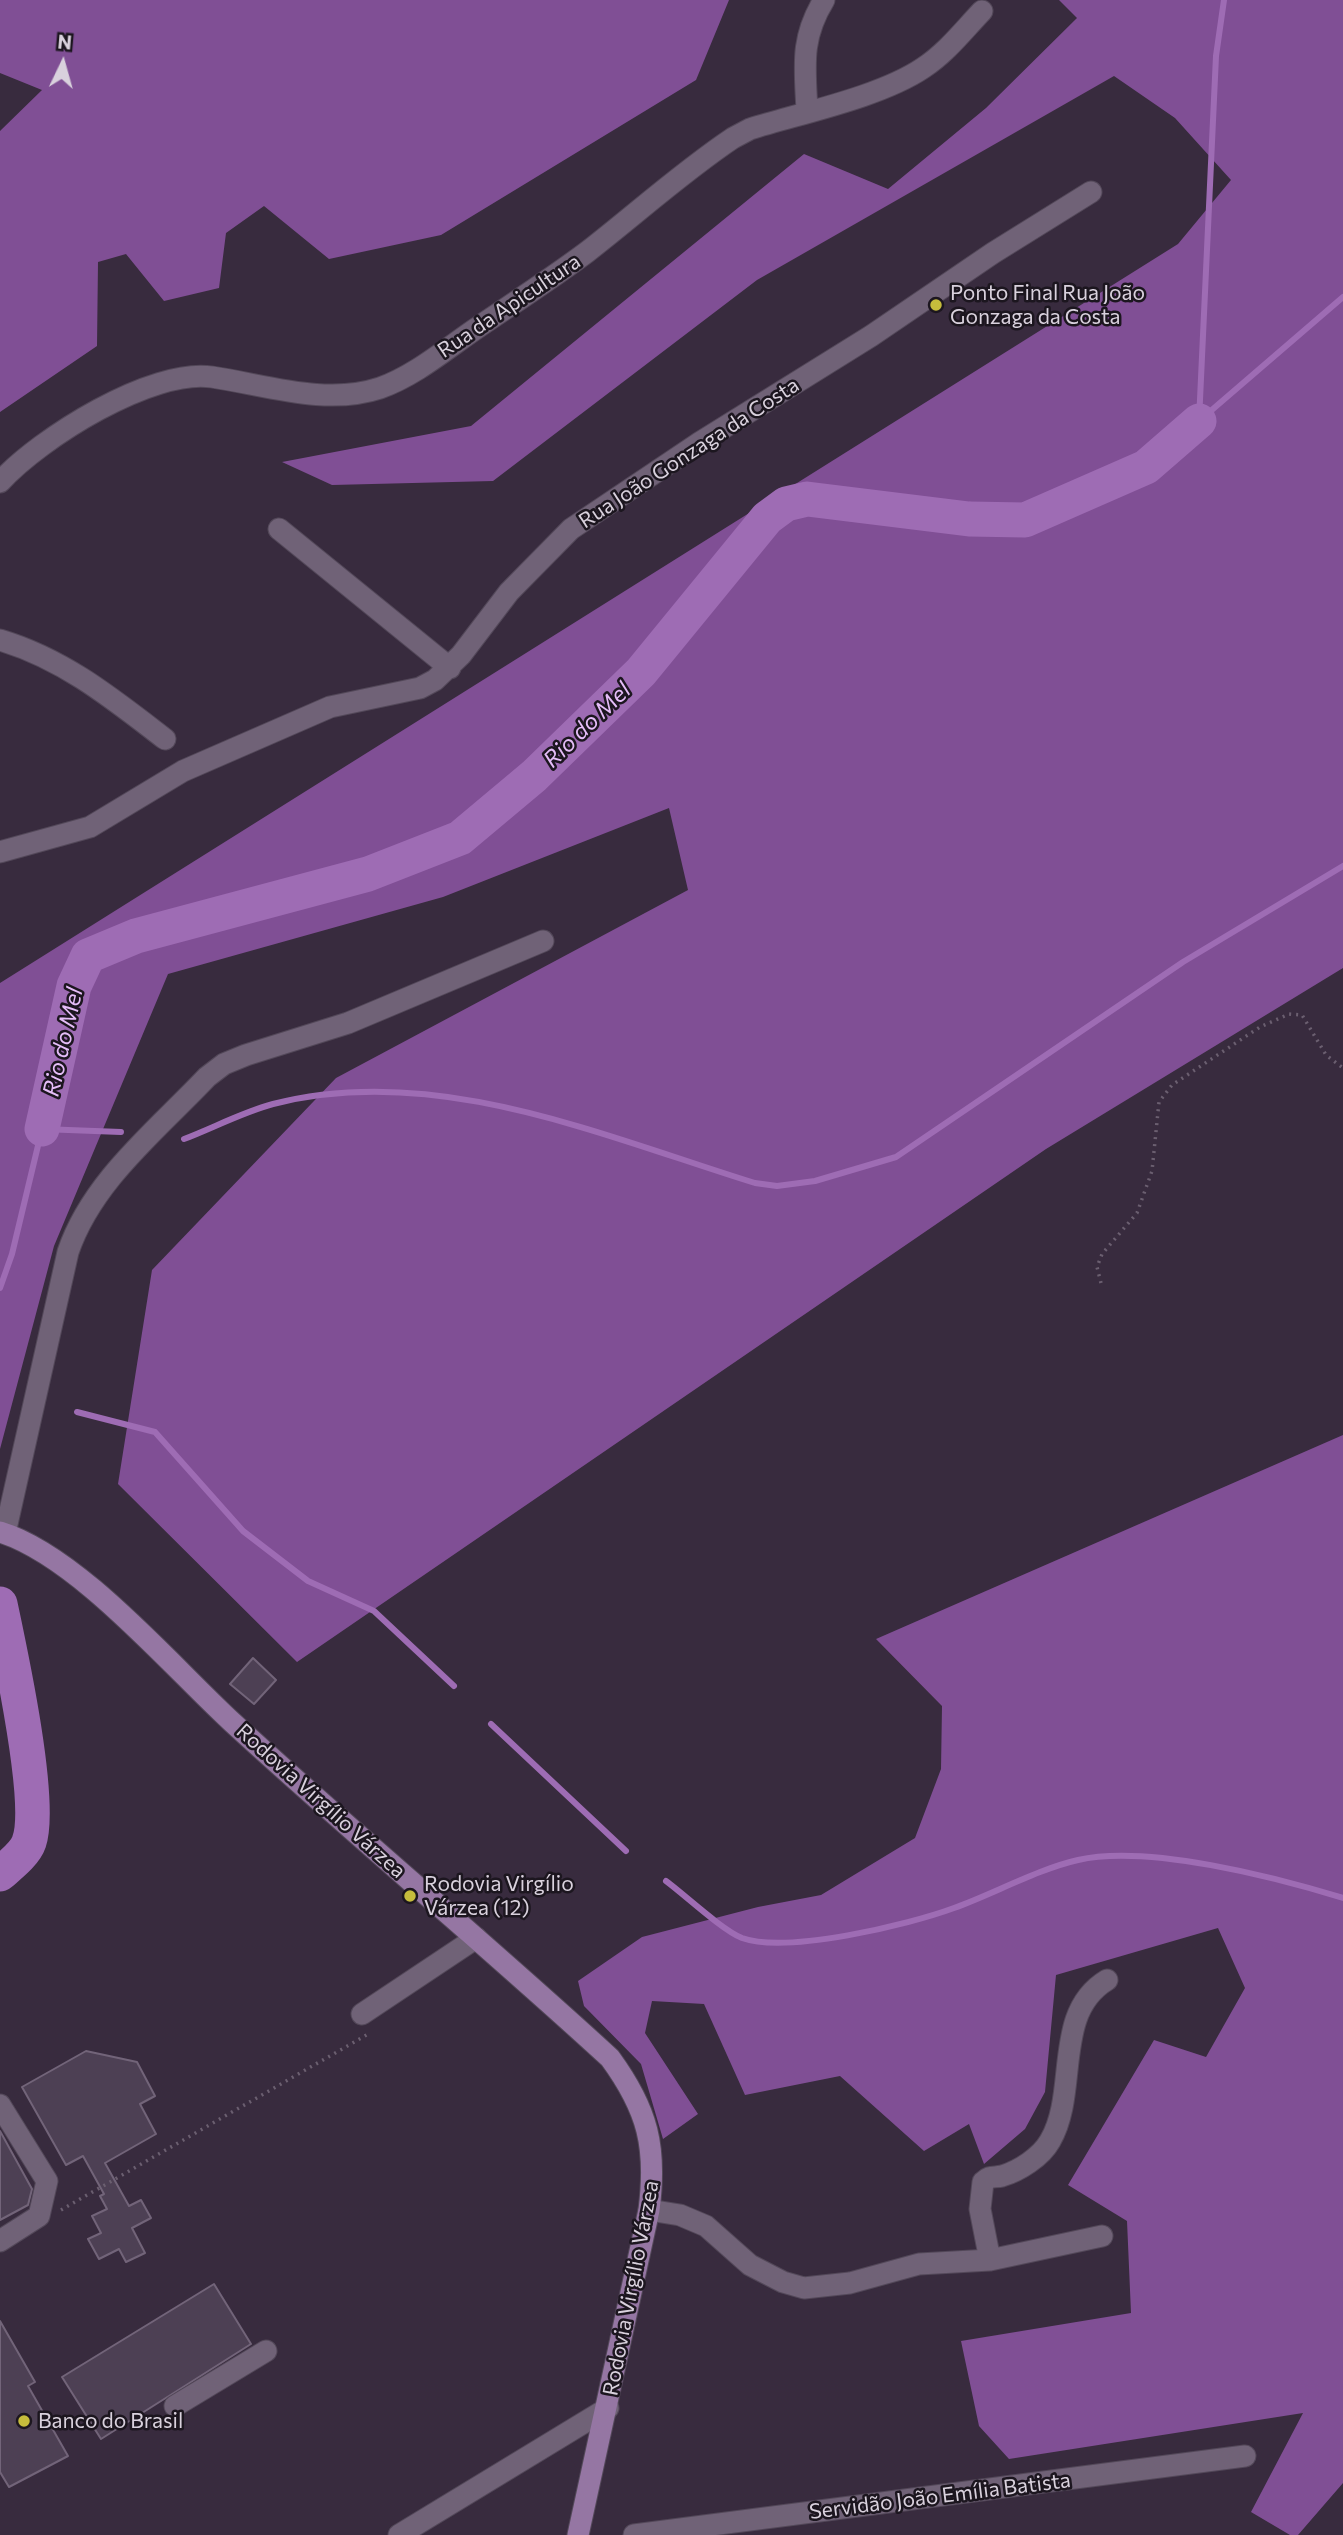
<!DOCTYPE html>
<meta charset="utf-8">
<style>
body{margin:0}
#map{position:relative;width:1343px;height:2535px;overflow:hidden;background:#382b3e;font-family:Commissioner,sans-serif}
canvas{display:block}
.north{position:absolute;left:28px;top:28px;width:70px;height:70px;-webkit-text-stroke:5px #1c161f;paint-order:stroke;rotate:5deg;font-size:19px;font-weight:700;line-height:28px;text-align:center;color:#d9d1dd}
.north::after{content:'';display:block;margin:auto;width:24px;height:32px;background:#d9d1dd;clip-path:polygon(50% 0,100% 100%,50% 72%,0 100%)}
</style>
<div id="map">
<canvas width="1343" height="2535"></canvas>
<div class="north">N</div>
</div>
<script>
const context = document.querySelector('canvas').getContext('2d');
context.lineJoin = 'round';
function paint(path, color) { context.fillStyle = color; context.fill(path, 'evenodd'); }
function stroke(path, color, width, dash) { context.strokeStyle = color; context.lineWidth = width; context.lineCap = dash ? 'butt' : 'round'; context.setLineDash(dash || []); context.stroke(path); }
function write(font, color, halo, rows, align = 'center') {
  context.font = font + ' Commissioner,sans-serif'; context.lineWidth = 5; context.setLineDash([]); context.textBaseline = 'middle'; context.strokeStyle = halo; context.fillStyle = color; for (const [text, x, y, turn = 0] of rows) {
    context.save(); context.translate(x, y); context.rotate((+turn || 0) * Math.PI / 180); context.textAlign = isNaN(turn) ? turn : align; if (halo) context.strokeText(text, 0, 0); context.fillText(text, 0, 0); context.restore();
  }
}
const forest = new Path2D(`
 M0,0H729L696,80L441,235L329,259L264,206L226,233L219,288L164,301L126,254L98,262L97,346L0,412V131L42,90L0,73Z
 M1059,0H1343V968L1046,1149L297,1662L118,1484L152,1270L336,1078L688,890L669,808L443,897L168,974L54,1246L0,1449V983L1178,244L1231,180L1175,118L1114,76L757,280L493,481L332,485L282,462L471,426L804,154L888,189L986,108L1077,18Z
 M1343,1435V2483L1298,2535H1290L1251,2512L1303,2413L1009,2459L979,2426L961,2341L1131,2313L1127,2221L1068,2185L1154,2040L1206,2057L1245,1988L1218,1928L1056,1975L1045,2092L1025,2129L984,2164L969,2124L924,2151L840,2076L745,2095L704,2004L652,2001L645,2033L698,2114L663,2139L641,2064L584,2006L578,1981L642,1937L758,1907L821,1895L915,1838L941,1769L942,1706L876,1639Z`);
const stream = new Path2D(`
 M1199,421L1216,56L1224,0
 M1199,421L1343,297
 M184,1139C213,1128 243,1112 273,1104C435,1062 603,1136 755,1183L777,1186L815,1181L896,1157L1183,962L1343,866
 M0,1288L12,1254L42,1129L121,1132
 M77,1412L155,1432L243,1531L308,1581L374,1611L454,1686
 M491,1724L626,1851
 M666,1881C685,1895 722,1930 742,1938C787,1954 908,1925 954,1908C993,1894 1038,1869 1078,1860C1147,1844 1275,1877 1343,1898`);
const river = new Path2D(`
 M42,1129L74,986L88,956L136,936L368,874L460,838L534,776L641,672L767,518L786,504L807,499L969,519L1025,520L1146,467L1199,421
 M0,1604C10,1651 43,1803 29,1842C25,1854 9,1866 0,1874`);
const building = new Path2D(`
 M253,1658L276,1680L254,1704L230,1684Z
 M86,2051L137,2062L155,2096L140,2104L156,2134L105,2163L129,2206L141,2200L151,2218L132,2228L145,2253L126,2262L119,2249L99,2259L88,2239L101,2233L92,2216L107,2209L100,2196L104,2194L83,2156L66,2165L22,2087Z
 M0,2131L32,2189L28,2205L0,2220Z
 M214,2284L251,2344L101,2439L62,2377Z
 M0,2321L35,2382L28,2386L68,2456L9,2487L0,2472Z`);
const path = new Path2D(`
 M1101,1283L1097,1267L1102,1254L1137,1213L1152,1171L1159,1102L1172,1085L1260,1027L1289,1014L1302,1015L1326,1055L1343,1068
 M61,2210L370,2033`);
const minor = new Path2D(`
 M807,111C805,67 800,39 824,0
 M0,482C40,438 152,368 212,377C266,385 326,406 380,388C414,376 445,350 474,330C512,304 551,279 587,252C636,214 682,172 733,138L750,129C801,113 880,97 923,68C946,53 963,31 982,11
 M279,529L450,668
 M0,640C64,659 113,699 165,739
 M0,852L90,827L183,771L330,707L420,688L435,680L461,655L509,592L571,529L699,443L871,336L993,253L1091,192
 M5,1533L68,1252C92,1181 156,1131 207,1077L224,1064L246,1055L348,1023L543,941
 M362,2014L476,1938
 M0,2105L47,2181L39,2216L0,2241
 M649,2210L680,2215L706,2226L750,2265L783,2282L804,2288L850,2283L919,2264L990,2260L1102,2236
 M990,2260L980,2209L983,2182C990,2175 994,2178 1002,2176C1019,2171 1041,2157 1050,2141C1079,2092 1052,2013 1107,1980
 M175,2406L266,2351
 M399,2535L608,2408
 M634,2535L1245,2456`);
const major = new Path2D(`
 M0,1532C78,1556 171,1666 233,1723C357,1837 486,1944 610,2058C648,2110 657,2147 649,2210L578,2535`);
const markers = [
 [936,305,7,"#c6bc3c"],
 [410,1896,7,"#c6bc3c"],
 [24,2421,7,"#c6bc3c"]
];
const poiNames = [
 ["Ponto Final Rua João",950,293],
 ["Gonzaga da Costa",950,317],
 ["Rodovia Virgílio",424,1884],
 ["Várzea (12)",424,1908],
 ["Banco do Brasil",38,2421]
];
const streetNames = [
 ["Rua da Apicultura",509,306,-34],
 ["Rua João Gonzaga da Costa",689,453,-33],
 ["Rodovia Virgílio Várzea",321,1801,42],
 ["Rodovia Virgílio Várzea",631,2288,-79],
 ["Servidão João Emília Batista",940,2496,-7]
];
const waterNames = [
 ["Rio do Mel",587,725,-44],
 ["Rio do Mel",63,1042,-77]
];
paint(forest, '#804f95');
stroke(stream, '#9e6cb4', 6);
stroke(river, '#9e6cb4', 35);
paint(building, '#4d4054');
stroke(building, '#726479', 2);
stroke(minor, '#534859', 23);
stroke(major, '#534859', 23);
stroke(path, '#6b5f70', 3.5, [2, 5]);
stroke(minor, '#706277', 21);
stroke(major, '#9576a3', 21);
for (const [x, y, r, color] of markers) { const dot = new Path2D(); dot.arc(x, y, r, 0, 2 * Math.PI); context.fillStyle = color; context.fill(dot); stroke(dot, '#1c161f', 2.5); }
write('21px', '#d9d1dd', '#1c161f', poiNames, 'left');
write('21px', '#d9d1dd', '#1c161f', streetNames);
write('italic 23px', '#e5bdf8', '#1c161f', waterNames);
</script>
